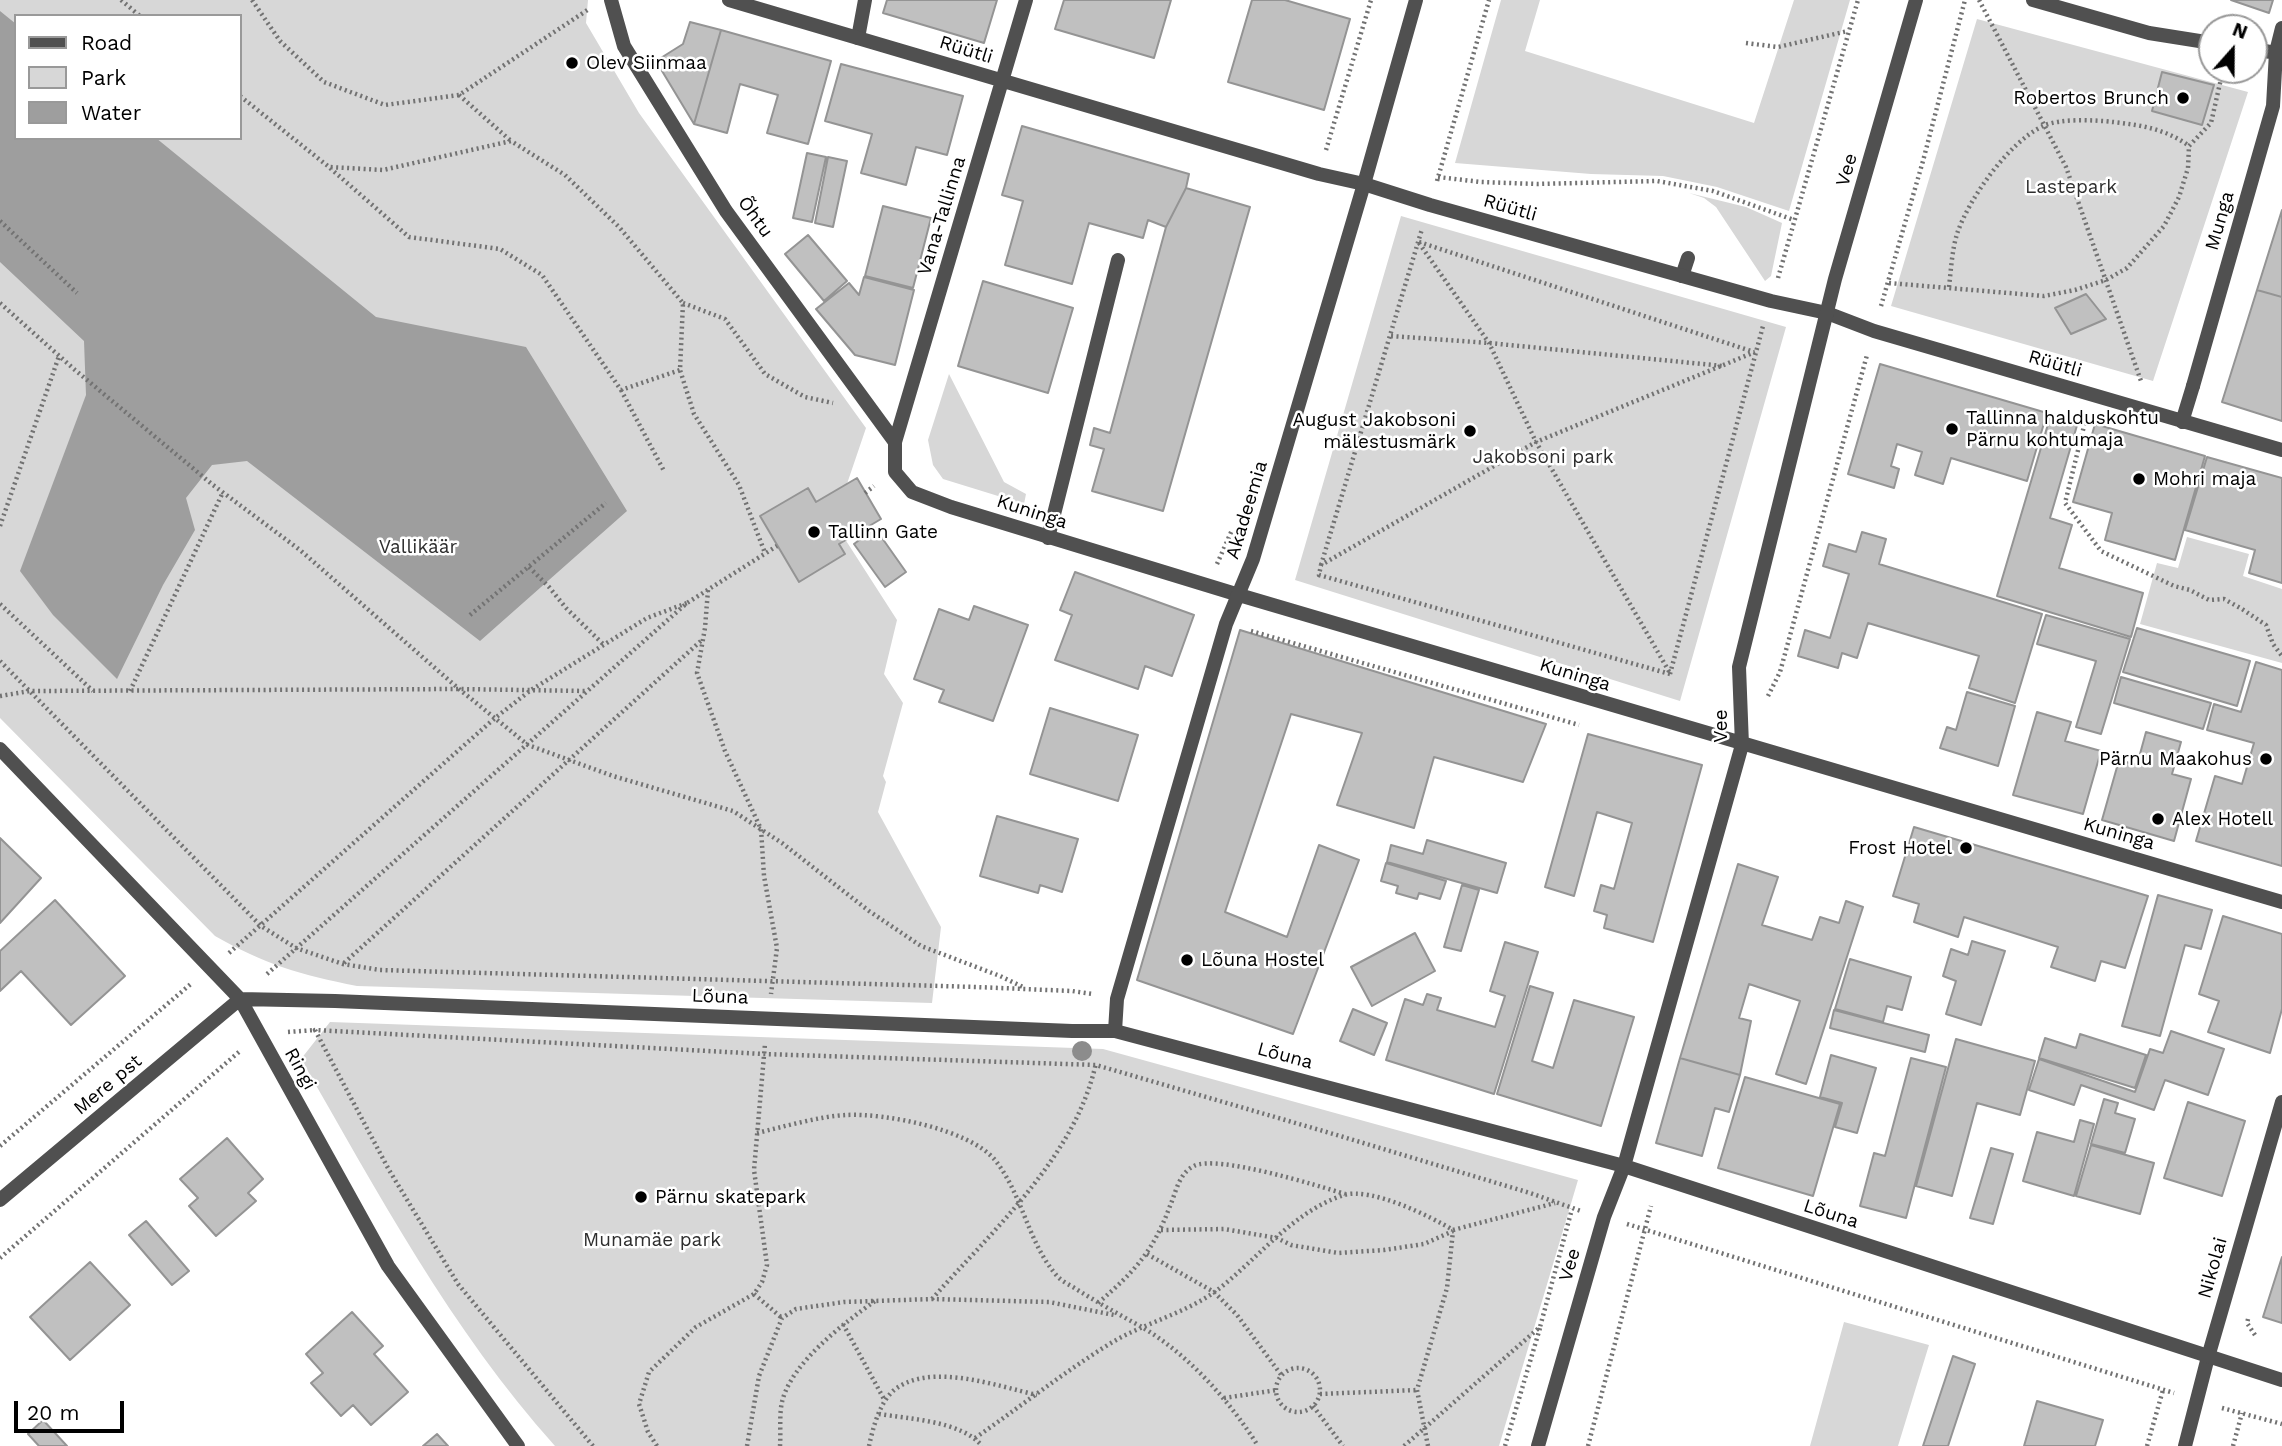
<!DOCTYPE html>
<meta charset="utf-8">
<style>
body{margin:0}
#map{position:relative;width:2282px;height:1446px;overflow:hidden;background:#fff;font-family:"Work Sans",sans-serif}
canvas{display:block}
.legend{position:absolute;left:14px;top:14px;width:228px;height:126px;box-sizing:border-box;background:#fff;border:2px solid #999;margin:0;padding:9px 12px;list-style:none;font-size:21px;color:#000}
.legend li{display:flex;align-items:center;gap:14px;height:35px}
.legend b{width:35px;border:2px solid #999}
.north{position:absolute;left:2198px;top:14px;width:70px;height:70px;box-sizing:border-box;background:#fff;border:2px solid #999;border-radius:50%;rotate:21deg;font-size:19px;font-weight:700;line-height:28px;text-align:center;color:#000}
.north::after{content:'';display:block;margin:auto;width:24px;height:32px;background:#000;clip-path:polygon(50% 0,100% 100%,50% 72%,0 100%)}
.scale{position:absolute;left:14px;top:1401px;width:110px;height:32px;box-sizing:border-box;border:4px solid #000;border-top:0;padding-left:9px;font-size:21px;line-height:24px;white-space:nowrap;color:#000;-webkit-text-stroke:5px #fff;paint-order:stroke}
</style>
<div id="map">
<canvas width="2282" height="1446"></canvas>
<ul class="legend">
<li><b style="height:9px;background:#505050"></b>Road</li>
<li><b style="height:19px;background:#d7d7d7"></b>Park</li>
<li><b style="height:19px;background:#9e9e9e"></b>Water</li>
</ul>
<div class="north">N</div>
<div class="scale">20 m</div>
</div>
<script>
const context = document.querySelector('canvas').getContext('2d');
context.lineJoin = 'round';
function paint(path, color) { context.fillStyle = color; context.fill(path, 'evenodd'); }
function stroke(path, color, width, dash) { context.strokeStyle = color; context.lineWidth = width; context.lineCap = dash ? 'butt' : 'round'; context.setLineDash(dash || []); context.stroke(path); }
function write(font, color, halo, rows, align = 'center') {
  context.font = font + ' "Work Sans",sans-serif'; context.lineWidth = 5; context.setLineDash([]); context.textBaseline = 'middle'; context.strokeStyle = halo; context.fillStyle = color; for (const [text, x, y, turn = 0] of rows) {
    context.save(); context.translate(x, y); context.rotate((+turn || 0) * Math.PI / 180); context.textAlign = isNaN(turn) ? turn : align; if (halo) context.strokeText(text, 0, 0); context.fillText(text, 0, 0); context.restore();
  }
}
const green = new Path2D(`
 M0,0H588L586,23L639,113L866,428L834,522L897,620L884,674L903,703L883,776L886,782L878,812L941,927L932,1003L357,986C301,975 264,964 215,936L0,718ZM16,16H240V138H16Z
 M1501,0H1540L1525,51L1754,123L1794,0H1850L1789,211L1717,187L1663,176L1591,174L1455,163Z
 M1977,19L2248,92L2153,381L1891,306Z
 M1689,193L1746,207L1782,223L1771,276L1765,281L1716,207L1704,198Z
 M1401,216L1786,327L1680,701L1295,580Z
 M949,374L1004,482L1026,494L1024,504L943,479L933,465L928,440Z
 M2187,537L2249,554L2243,576L2282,589V663L2140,624L2157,563L2178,568Z
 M330,1022L1103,1049L1578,1180L1499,1446H555C451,1330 378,1193 301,1059Z
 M1844,1322L1929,1345L1898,1446H1810Z`);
const water = new Path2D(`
 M0,11L16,24V138H156L376,317L526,347L627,511L480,641L247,461L212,465L186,498L195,530L163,585L117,679L53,615L20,571L86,395L84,341L0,262Z`);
const building = new Path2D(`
 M887,0H997L984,43L883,13Z
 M1064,0H1171L1154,58L1055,29Z
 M1252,0H1285L1350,19L1324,110L1228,82Z
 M2231,0H2273L2269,13Z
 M690,22L721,30L694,124L656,61L683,44Z
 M721,30L831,61L808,144L767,133L778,95L740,84L727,133L694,124Z
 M841,64L963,96L947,155L916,147L906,185L861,173L872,134L825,121Z
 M2162,72L2214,85L2202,125L2152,111Z
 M1022,126L1189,174L1186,188L1166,227L1148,220L1143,238L1089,223L1072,284L1005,265L1023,201L1002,195Z
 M807,153L826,157L812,222L793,218Z
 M828,157L847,161L833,227L815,223Z
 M1186,188L1250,207L1163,511L1092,491L1104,449L1090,445L1094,428L1110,433L1166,227Z
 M883,206L931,218L913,288L865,276Z
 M2282,210V297L2257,290Z
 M808,235L847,281L824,301L785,254Z
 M864,277L914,290L895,365L855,355L816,309L849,283L859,295Z
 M983,281L1073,308L1048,393L958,366Z
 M2257,290L2282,297V421L2222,402Z
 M2086,294L2106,319L2071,334L2055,308Z
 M1880,364L2047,413L2027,481L1951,458L1943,484L1915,475L1922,452L1897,444L1891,466L1899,469L1894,488L1848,474Z
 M2051,414L2078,422L2050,518L2072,525L2059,568L2143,593L2131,637L1997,596Z
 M2095,424L2205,456L2175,560L2105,540L2112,513L2073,502Z
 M2207,457L2282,478V583L2249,573L2255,550L2185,530Z
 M857,478L881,519L839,544L845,554L799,582L760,516L808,488L816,502Z
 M875,528L906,572L885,587L854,544Z
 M1862,532L1886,539L1879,564L2042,614L2015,703L1969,688L1979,656L1868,623L1857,658L1842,653L1838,668L1798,656L1805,630L1830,638L1849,574L1823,566L1829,544L1856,552Z
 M1075,572L1194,615L1172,676L1145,666L1138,689L1055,660L1072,615L1060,610Z
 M974,606L1028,625L993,721L939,702L944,690L914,679L939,609L969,620Z
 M2046,615L2130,639L2101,734L2076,727L2096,661L2037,644Z
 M2137,628L2250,661L2237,706L2123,672Z
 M1240,630L1546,724L1523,782L1434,757L1414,828L1337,805L1362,733L1291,714L1225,912L1287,937L1319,845L1359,860L1293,1034L1137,980Z
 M2256,662L2282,670V866L2196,841L2215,776L2242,784L2254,743L2207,730L2214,704L2241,712Z
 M2121,677L2211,703L2203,729L2114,703Z
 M1967,692L2015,706L1998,766L1940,748L1947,727L1956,730Z
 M1050,708L1138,735L1118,801L1030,774Z
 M2037,712L2071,722L2065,741L2101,751L2083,814L2013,795Z
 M2146,732L2181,742L2172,774L2191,779L2174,841L2102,820L2119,760L2137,765Z
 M1588,734L1702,765L1653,942L1604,928L1607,915L1594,911L1601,885L1614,889L1632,823L1597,812L1574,896L1545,887Z
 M997,816L1078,839L1062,892L1040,885L1038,893L980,876Z
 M1914,827L2148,896L2125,968L2101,961L2095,981L2051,967L2058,947L1964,917L1958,937L1914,922L1919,904L1893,896Z
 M0,838L41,878L0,923Z
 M1427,840L1506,863L1497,893L1387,862L1391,845L1423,854Z
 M1386,863L1446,881L1440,899L1419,893L1417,899L1396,893L1398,886L1381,881Z
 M1738,864L1778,877L1762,925L1812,940L1820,917L1839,923L1846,901L1863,907L1806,1084L1776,1074L1800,1001L1749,984L1739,1018L1751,1021L1740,1075L1680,1058Z
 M1462,885L1479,890L1461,951L1444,947Z
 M2158,895L2212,910L2201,949L2185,945L2160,1036L2122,1026Z
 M55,900L125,976L71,1025L21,971L0,991V951Z
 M2223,916L2282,934V1009L2270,1053L2208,1032L2219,1001L2199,994Z
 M1415,933L1435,971L1372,1006L1351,967Z
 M1972,941L2005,951L1981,1025L1946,1014L1956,981L1943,976L1951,949L1968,955Z
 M1505,942L1538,952L1494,1094L1386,1060L1405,999L1423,1005L1427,994L1441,998L1437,1010L1495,1027L1505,996L1490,991Z
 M1850,959L1911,977L1902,1010L1887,1006L1883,1022L1835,1009Z
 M1530,986L1553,993L1532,1061L1553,1068L1574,1000L1634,1017L1601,1126L1497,1094Z
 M1353,1009L1387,1023L1374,1055L1340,1041Z
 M1834,1010L1929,1035L1925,1052L1830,1028Z
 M2171,1031L2224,1049L2208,1095L2165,1080L2154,1110L2081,1085L2074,1105L2029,1090L2039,1059L2135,1092L2150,1049L2163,1053Z
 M2080,1034L2146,1055L2135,1088L2039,1058L2045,1038L2076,1048Z
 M1956,1039L2035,1061L2020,1115L1977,1103L1952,1196L1916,1186Z
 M1831,1055L1876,1068L1857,1133L1835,1127L1842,1103L1820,1097Z
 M1680,1058L1740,1075L1729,1112L1715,1108L1702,1156L1656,1143Z
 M1911,1058L1946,1067L1906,1218L1860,1206L1874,1153L1885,1156Z
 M1745,1077L1840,1104L1813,1196L1718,1168Z
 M2104,1099L2118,1103L2115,1113L2135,1119L2125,1153L2091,1144Z
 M2188,1102L2245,1121L2222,1196L2164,1178Z
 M2080,1120L2094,1124L2074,1196L2023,1181L2037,1132L2074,1142Z
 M227,1138L263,1179L248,1193L256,1201L216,1236L189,1206L198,1198L180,1179Z
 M2091,1145L2154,1163L2140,1214L2076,1196Z
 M1991,1148L2013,1154L1993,1224L1970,1218Z
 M146,1221L189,1271L172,1285L129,1235Z
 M2282,1257V1323L2263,1317Z
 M90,1262L130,1305L70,1360L30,1317Z
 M352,1312L383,1346L374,1354L408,1392L371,1425L353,1405L341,1416L311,1383L323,1373L306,1354Z
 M1953,1356L1975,1364L1948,1446H1923Z
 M2037,1401L2103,1420L2095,1446H2024Z
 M43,1420L67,1446H39L28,1434Z
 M437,1434L448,1446H423Z`);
const path = new Path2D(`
 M121,0L140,16
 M252,0L280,41L324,82L385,105L459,95L589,9
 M1979,0L2066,167L2141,381
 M1746,43L1778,47L1848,31
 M459,95L511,141
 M240,96L329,167L383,170L511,141L565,175L619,227L683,303L680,370L694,414L739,485L765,553
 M1326,150L1371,0
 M330,168L409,237L500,249L542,275L621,390L680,370
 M1438,177L1481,182L1537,184L1657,181L1713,191L1794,220
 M1437,181L1489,0
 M0,221L77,293
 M1419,242L1754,352
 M1419,243L1489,343L1536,442L1670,673
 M1778,278L1858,0
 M1889,283L2044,296L2075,290L2106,280L2127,268L2164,226L2179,197L2188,168L2189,146L2211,123L2223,70
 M1949,287C1951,270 1952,250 1957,234C1969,198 2009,142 2043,126C2060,118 2095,120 2113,122C2141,125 2166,129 2189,146
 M0,303L75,370L213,485L300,550L459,689L528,745L613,776L733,811L782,843L869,911L921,946L1000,976L1025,988
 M683,303L725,319L765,374L805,397L833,403
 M1881,306L1923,161L1965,0
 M1391,336L1489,343L1723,366
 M621,390L664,471
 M2086,418L2065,503L2101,551L2174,586L2190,590L2209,600L2224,599L2242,609L2266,625L2273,644L2282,656
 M865,493L874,486
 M0,526L59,356
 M1217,564L1232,530
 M1321,565L1422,229
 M529,567L549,587L566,608L604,645
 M708,590L705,628L697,673L725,751L761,829L764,876L777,948L771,994
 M0,604L93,691
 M470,615L606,503
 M1251,631L1579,725
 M0,661L261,926L296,948L343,964L380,970L976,987L1072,991L1093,994
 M1670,674L1319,575L1321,565L1536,442L1755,352
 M1670,674L1763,326
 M130,691L223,492
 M0,696L30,691L459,689L585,691
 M1768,696L1780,672L1867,355
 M229,953L495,718L531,690L647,618L687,603
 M344,963L703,639
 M267,974L687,603L777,546
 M288,1032L315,1030
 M757,1133C782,1127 821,1116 846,1115C885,1113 969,1129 995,1160C1023,1195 1028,1244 1058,1277C1063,1282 1070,1285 1076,1289C1097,1302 1118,1314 1140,1326C1187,1353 1230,1401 1258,1446
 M0,1146L192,983
 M1627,1224L2174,1393
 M1161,1230L1224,1229L1277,1238L1291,1245L1338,1253L1384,1250L1424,1244L1453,1231
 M1147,1254L1214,1292L1237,1315L1282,1376
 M0,1258L240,1051
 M754,1294L782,1318
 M932,1299C993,1230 1076,1156 1096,1063
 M1098,1303C1134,1272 1153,1252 1170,1206C1176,1192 1179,1173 1194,1166C1216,1154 1319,1186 1345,1194
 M2248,1319L2247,1323L2255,1335
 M843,1324L885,1401
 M1276 1390a22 22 0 1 1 44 0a22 22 0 1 1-44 0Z
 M1320,1394L1417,1390
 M1224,1398L1277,1390
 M1313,1406L1343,1446
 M2222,1408L2282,1424
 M879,1414C909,1419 962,1421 982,1446
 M975,1438C1020,1407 1064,1372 1111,1343C1144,1323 1184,1314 1216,1291C1257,1260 1293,1211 1344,1195C1371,1187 1430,1216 1453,1230L1555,1203
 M593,1446L458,1284L389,1170L315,1030L764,1054L1096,1065L1330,1133L1530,1193L1581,1211
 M657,1446L648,1432L639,1404L649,1372L696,1327L754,1294L762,1282L767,1265L754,1170L765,1044
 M747,1446L759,1376L782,1318L796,1309L844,1302L932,1299L1049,1302L1114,1315
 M780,1446C781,1432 779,1415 782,1402C791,1363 844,1323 875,1301
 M869,1446C873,1428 879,1404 893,1391C928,1361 997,1386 1037,1395
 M1404,1446L1540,1327L1572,1209
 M1428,1446L1417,1390L1447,1288L1453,1231
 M1505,1446L1540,1328
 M1588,1446L1651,1206
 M2147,1446L2163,1390
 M2233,1446L2242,1413`);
const service = new Path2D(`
 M858,38L865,0
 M1682,276L1688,258
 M1048,538L1118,260`);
const pedestrian = new Path2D(`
 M1827,313L1874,331L2282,450
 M2182,422L2193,386`);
const minor = new Path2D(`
 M611,0L624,46L726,211L895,442
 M729,0L1319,174L1364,184L1430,205L1771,301L1827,313
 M1026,0L895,442V472L912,492L951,507L1239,595
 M2033,0L2149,33L2212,43
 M2254,49L2282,54
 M2193,386L2273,106L2276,52L2282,28
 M0,749L240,999L388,1266L518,1446
 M0,1200L240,999L335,1001L1072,1031H1115
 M1538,1446L1604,1217L1624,1166
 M2185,1446L2208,1357L2282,1102`);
const tertiary = new Path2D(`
 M1416,0L1364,184L1253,559L1226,624L1117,999L1115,1031L1624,1166L2282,1380
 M1239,595L2282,902
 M1624,1166L1742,745L1739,667L1835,279L1916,0`);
const trees = [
 [1082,1051]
];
const markers = [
 [572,63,7,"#000"],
 [2183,98,7,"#000"],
 [1952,429,7,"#000"],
 [1470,431,7,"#000"],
 [2139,479,7,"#000"],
 [814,532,7,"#000"],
 [2266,759,7,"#000"],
 [2158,819,7,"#000"],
 [1966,848,7,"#000"],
 [1187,960,7,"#000"],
 [641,1197,7,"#000"]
];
const streetNames = [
 ["Rüütli",966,50,17],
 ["Vee",1847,170,-74],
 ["Rüütli",1510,208,16],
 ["Vana-Tallinna",942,216,-73],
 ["Õhtu",755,217,54],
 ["Munga",2220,221,-74],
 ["Rüütli",2055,364,16],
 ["Akadeemia",1247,510,-73],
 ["Kuninga",1032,512,18],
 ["Kuninga",1575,675,17],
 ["Vee",1721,726,-90],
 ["Kuninga",2119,834,16],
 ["Lõuna",720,997,2],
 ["Lõuna",1285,1056,15],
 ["Ringi",300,1069,61],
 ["Mere pst",108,1085,-40],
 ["Lõuna",1831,1214,18],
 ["Vee",1570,1265,-74],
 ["Nikolai",2213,1268,-74]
];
const poiNames = [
 ["Olev Siinmaa",586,63],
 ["Robertos Brunch",2169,98,"right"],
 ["Tallinna halduskohtu",1966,418],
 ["Pärnu kohtumaja",1966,440],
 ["August Jakobsoni",1456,420,"right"],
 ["mälestusmärk",1456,442,"right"],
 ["Mohri maja",2153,479],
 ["Tallinn Gate",828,532],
 ["Pärnu Maakohus",2252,759,"right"],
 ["Alex Hotell",2172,819],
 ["Frost Hotel",1952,848,"right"],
 ["Lõuna Hostel",1201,960],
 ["Pärnu skatepark",655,1197]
];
const parkNames = [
 ["Lastepark",2071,187],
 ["Jakobsoni park",1543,457],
 ["Vallikäär",418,547],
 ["Munamäe park",652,1240]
];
paint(green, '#d7d7d7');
paint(water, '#9e9e9e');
paint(building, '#c0c0c0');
stroke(building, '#949494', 2);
stroke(path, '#727272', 4.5, [2, 3.5]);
stroke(service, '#505050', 14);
stroke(pedestrian, '#505050', 14);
stroke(minor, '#505050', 14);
stroke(tertiary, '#505050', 14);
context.fillStyle = '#8c8c8c';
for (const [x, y] of trees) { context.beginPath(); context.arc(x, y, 10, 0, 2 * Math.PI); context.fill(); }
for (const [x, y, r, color] of markers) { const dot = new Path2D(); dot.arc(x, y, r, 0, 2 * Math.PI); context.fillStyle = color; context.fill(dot); stroke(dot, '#fff', 2.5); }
write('19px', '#000', '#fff', streetNames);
write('19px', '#000', '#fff', poiNames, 'left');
write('19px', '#2e2e2e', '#fff', parkNames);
</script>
